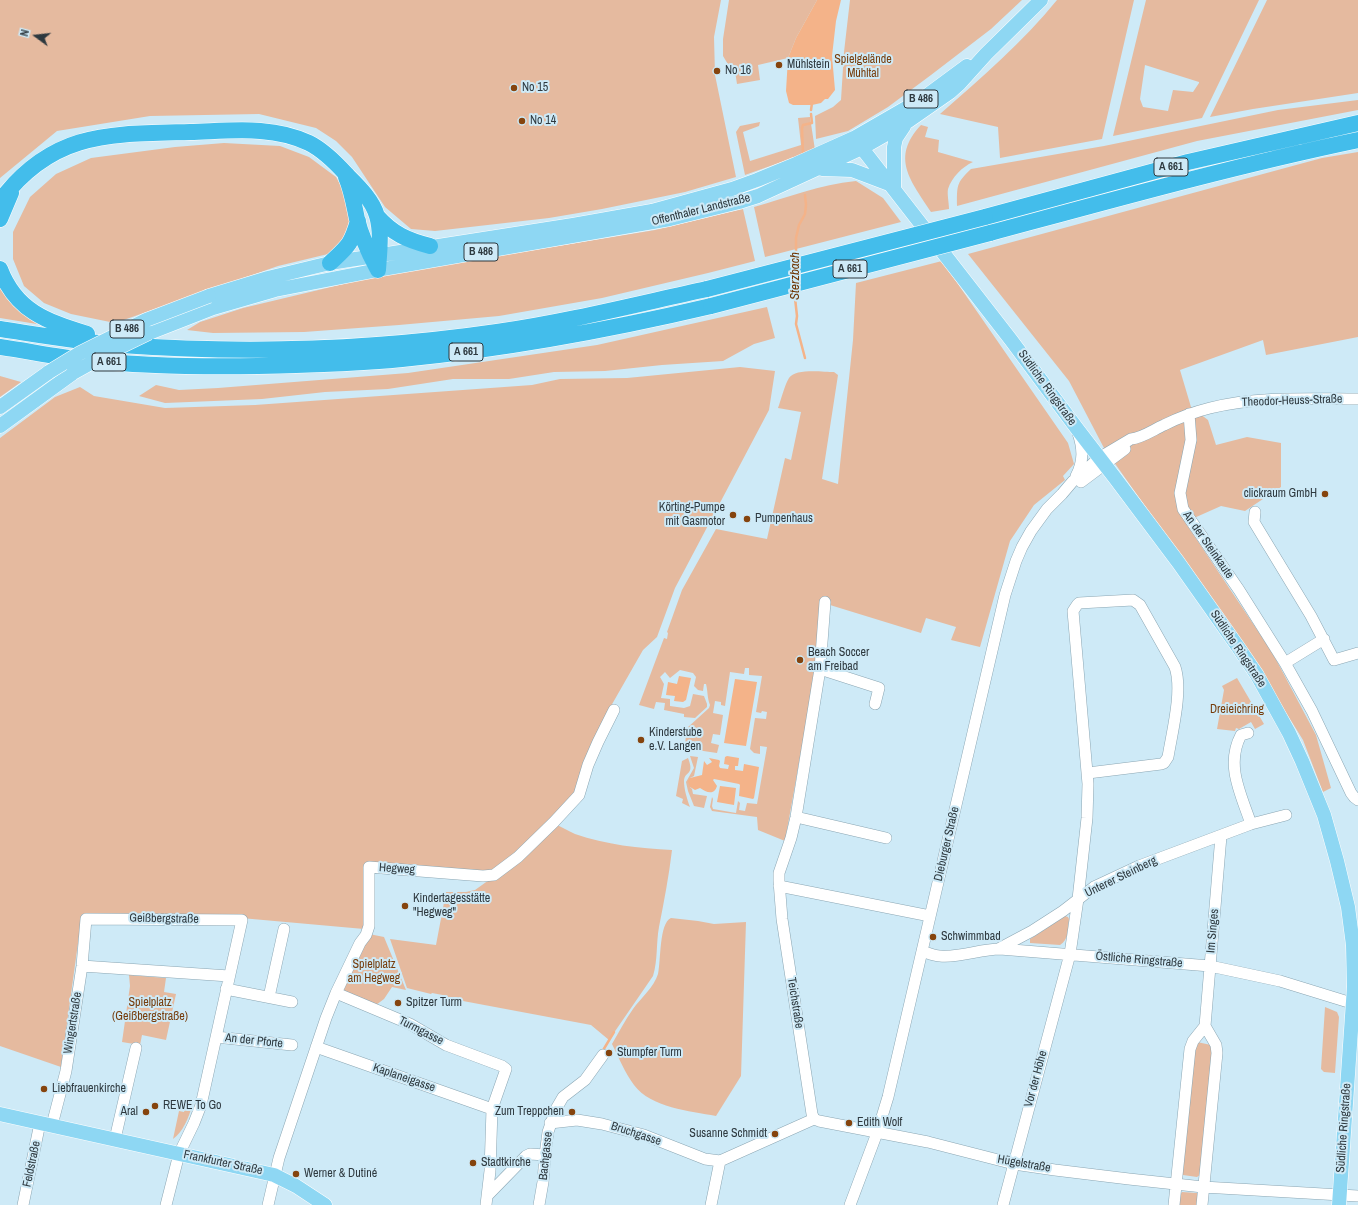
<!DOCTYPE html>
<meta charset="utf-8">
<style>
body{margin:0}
#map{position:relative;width:1358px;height:1205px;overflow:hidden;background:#ceeaf7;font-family:"Archivo Narrow",sans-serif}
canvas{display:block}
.north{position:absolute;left:16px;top:16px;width:40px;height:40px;-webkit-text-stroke:3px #ceeaf7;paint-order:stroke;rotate:285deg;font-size:11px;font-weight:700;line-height:16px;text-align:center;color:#2e393f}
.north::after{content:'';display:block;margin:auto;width:14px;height:18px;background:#2e393f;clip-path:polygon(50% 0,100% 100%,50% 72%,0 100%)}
</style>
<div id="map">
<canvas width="1358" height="1205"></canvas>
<div class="north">N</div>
</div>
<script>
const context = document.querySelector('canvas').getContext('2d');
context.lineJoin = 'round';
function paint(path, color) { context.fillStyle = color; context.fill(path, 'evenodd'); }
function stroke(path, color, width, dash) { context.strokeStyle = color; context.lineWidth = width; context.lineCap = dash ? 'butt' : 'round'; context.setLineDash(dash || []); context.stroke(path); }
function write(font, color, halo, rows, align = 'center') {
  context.font = font + ' "Archivo Narrow",sans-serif'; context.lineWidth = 4; context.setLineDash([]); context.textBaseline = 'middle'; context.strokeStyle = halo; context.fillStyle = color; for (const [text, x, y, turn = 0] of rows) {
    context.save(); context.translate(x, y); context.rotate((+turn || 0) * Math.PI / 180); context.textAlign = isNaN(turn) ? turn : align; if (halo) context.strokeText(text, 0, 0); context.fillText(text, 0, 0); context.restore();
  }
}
const green = new Path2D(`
 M0,0H721L714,37L715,75L736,177L685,192L602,209L549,218L435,231L411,229L385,207L352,157L336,141L316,128L259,114L150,116L57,131L0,178Z
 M729,0H817L796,38L788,58L758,65L760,80L737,84L734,65L729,66L723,56V39Z
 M850,0H1022L991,29L931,75L888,107L848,131L816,139L815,116L833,107L841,100L844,52Z
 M1057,0H1134L1102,139L1000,158L998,127L940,114C981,78 1023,42 1057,0Z
 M1146,0H1259L1202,118L1113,136ZM1145,65L1199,82V83L1193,92L1173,90L1168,111L1143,107L1140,99Z
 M1267,0H1358V93L1253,109L1210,117Z
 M1358,100V110L1197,141L957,206C957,186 956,183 971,169L1104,146L1278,110Z
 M810,117L815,150L745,175L736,132L740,126L760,122L759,126L743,132L750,161L801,145L798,118Z
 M921,125L928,127L925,137L939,140L938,152L973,162C962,167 952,177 948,189C947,194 949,203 949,209L931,212C911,181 890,158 921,125Z
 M224,143L280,146L309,157L336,177L346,195L350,211L348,232L342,241L328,254L278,266L115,323L71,314L44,303L24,286L13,259V232L30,197L56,174L91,158L175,147Z
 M1358,152V337L1266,355L1263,340L1180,370L1191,407L1208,420L1216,445L1247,437L1281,443V487L1245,511L1221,506L1185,522L1272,652L1316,735L1331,788L1323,792L1303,740L1251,656L1104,448L1069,381L968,254L1322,158Z
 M856,181L883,198L901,222L765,257L754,207C789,197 819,185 856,181Z
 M743,209L755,261L708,273L602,298L499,316L399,325L304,332L213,333L187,330L200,322L243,308L377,276L655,230Z
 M942,261L1068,443L1074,464L1063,476L1065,480L1034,505L1010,541L980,647L951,640L956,627L926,618L921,633L830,605L816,668L785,841L758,830L757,817L712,811L710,807L712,797L713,799L712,806L713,809L736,813L738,801L740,803L739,810L745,811L747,803L757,804L767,747L760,746V754L754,753L750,749L755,718L766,719L767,712L762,711L761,713L756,712L762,676L749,675V668H745L744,674L730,672L725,706L721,705V702L715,701L713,713L723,715L720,735L713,734L711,743L719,745L717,753L690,749L685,744L687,728L709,708L710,705C707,697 708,692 706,684H704L703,691L698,690L694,686L696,677L693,673L680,670L670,678L665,672L660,677L664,684L661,698L670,699V706L684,708L690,706L693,694L704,696L707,704V707L695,718L684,717V714L664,710L665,703L656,702L654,709L639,705L664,638L667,639L668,633L667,632L682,590L716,529L767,539L785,458L791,460L801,412L778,408C781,400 785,384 789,378C795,368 823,372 834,372L838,375L822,479L838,484L853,340L856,283Z
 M0,278L49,326L0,318Z
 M767,307L775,338L754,344L723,361L662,365L605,371L554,372L509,379H453L388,389L325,392L262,399L165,403L139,396L156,385L179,390L218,388L408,373L597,345Z
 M740,367L775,371L769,410L675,588L657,637L643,650L611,706L578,791L511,857L491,872L367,862L364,929L241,918L82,914L61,1067L0,1046V438L55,397L80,387L94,396L165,408L255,405L532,385L560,379L627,378Z
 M0,376L21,382L0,397Z
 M1237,678L1264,724L1255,729L1251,722L1239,729L1236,728L1235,731L1217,729L1224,690L1222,686Z
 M690,756L698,757L694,776L690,778V787L692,789L693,794L707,796L704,808L694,806L688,791L686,782L694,768Z
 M688,758C695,776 685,770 684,781C684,789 687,799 690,807L682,803L683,799L676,796L682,761Z
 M555,824C562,827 568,831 575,834C606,845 639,848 672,850C669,876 664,901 659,927C656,943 658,960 653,976L609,1040L591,1025L447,998L448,996L432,993L431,994L407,988L390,939L436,945L446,892H466L475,890L496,875Z
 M1065,916L1068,917L1069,919C1068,928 1069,940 1060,945L1030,943V939Z
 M671,918L698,921L714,924L746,922L741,1076L716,1116C690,1111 651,1108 634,1085C625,1073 619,1058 612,1044C619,1032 625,1020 633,1009C641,998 654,987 658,974C661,961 659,923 671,918Z
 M369,934L384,937L406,990L392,987L384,999L376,1005L340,990Z
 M129,975L166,978L164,992L176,994L166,1040L142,1035L140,1045L122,1042L130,986Z
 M1325,1007L1337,1012L1339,1017L1335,1073L1324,1072L1321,1069Z
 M1197,1042L1211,1045L1214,1051L1201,1174L1197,1177L1183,1175L1181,1171L1193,1047Z
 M180,1103L192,1106C189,1117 183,1132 173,1139L179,1111L184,1112L185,1108L180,1106Z
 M1182,1192L1197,1193L1199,1197L1198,1205H1178L1179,1197Z`);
const water = new Path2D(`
 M817,0H841L836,21L832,56L835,90L828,99H825L821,103L812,105H793L789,103L786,91L788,58L796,38Z
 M679,676L691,678L686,700L683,702L674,701L675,696L666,695L668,682L677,684Z
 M735,679L757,682L746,746L724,743Z
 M727,756L739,758L738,766H735V770L743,771L744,764L759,767L754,798L753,799L739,796L740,785L739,784L714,779L713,780L717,786C714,796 706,792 700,788L695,790L690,787L688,781L690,778L702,775L704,761L707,765L712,762L709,758L719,760L720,761L719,766L720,768L728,769L729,765L724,764L725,757Z
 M720,786L736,788L734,805L717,802Z`);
const stream = new Path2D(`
 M811,110L812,103
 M803,155L802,128L803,125L812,123L811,114
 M796,260V238L799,225L805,214L806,205L805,195
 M794,289L797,316L796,324L805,358
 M602,1052L614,1032`);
const minor = new Path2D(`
 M1189,414L1191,440L1180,493L1183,509L1239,590L1285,663L1312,711L1351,793L1354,797L1358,800
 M1076,476C1084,461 1083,448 1078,433
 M1081,482L1125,449
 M1255,512L1254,522L1311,616L1334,660L1358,653
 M1285,663L1324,639
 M820,669L879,688L875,704
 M1248,733L1241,735C1225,765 1241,794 1251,824
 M796,817L886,838
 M779,886L930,916
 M1000,948L1032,931L1063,911L1094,887L1139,866L1251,824L1286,815
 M922,951C928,953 934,956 940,956C960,958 980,949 1000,949L1210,966L1280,981L1358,1005
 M82,966L229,976
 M226,989L292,1002
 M336,993L410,1024L446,1045L502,1066L506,1069L492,1109L490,1171L486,1205
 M269,997L284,929
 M216,1037L292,1045
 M316,1047L492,1109
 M814,1119L812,1114L782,919L779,881V873L791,838L796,817L820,669L825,602
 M550,1123L577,1120L602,1124L644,1135L705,1159L720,1161L814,1119L819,1121L928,1142L1014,1164L1055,1170L1129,1179L1203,1187L1358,1196
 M52,1125L66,1071L82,966L86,919L242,920L201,1105L194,1123L179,1154L166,1205
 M115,1139L136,1048
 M488,1195L526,1156L530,1154L545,1155
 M23,1205L40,1123
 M268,1205L279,1158L326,1018L336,993L360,943L366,935L369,926V867L483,876L494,875L518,857L554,822L579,795L588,765L598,742L614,710
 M539,1205L543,1182L545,1155L548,1132L556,1109L563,1097L585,1080L603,1055
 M711,1205L720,1161
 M850,1205L877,1133L888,1097L1005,595L1016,561L1022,547L1031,531L1047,509L1062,494L1073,481L1099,458L1131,439C1142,438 1153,430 1164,425C1178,418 1194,412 1210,408C1258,396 1309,399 1358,399
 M1003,1205L1070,954L1078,899L1087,818L1088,784L1073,611L1077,605L1079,603L1133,600L1140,605L1175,667C1183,691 1172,732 1168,757L1164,763L1161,764L1088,773
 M1174,1205L1190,1049L1193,1041L1205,1026
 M1202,1205L1217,1053L1216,1045L1205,1026L1221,836`);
const major = new Path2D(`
 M854,138L1011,340L1078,430L1115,478L1178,562L1238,647L1257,675L1289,733L1302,761L1324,815L1337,861L1348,907L1353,945L1354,987L1339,1205
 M822,169L852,170L889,184
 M894,189V147L896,138L904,126
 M209,296L268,278L330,263L573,225L652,211L732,189L757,180L796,164L854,138L925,97L967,66
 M149,333L213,308L275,290L378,270L670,219L739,202L758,196L862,148L904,124L950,92L959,84L986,54L1041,0
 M0,407L49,372
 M0,426L73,373
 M0,1114L274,1175L296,1186L325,1205`);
const highway = new Path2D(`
 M346,177C352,191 354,205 357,219C361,236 369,253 377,268
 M0,201C53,131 109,134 190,132C229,131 272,125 309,143C323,150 336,163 346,174C358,186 372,199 377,216C382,232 379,253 378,270
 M377,216C393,234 407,240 430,246
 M985,217L1188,162L1358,123
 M0,219L11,193
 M990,233C1112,200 1234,166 1358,140
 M330,263C348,246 351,245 358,221
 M0,269C16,311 46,321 87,334
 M0,329C40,335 80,342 121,345C246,354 373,350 497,332C567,322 638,304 707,289
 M0,347C28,351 57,357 85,360C143,366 201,367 258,366C306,365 354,364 402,359C506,349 609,330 711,306`);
const majorBridge = new Path2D(`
 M49,372L80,353L146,320L209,296
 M73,373L116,349L149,333`);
const highwayBridge = new Path2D(`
 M707,289L985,217
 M711,306L990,233`);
const markers = [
 [779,65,4,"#85440e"],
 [717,71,4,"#85440e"],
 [514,88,4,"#85440e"],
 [522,121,4,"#85440e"],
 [1325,494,4,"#85440e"],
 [733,515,4,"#85440e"],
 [747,519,4,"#85440e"],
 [800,660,4,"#85440e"],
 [641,740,4,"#85440e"],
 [405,906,4,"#85440e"],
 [933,937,4,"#85440e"],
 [398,1003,4,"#85440e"],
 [609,1053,4,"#85440e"],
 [44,1089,4,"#85440e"],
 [155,1106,4,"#85440e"],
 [146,1112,4,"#85440e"],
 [572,1112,4,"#85440e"],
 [849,1123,4,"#85440e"],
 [775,1134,4,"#85440e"],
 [473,1163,4,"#85440e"],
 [296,1174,4,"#85440e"]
];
const shields = [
 [921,99,34],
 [1171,167,34],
 [481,252,34],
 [850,269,34],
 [127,329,34],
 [466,352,34],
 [109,362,34]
];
const shieldNames = [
 ["B 486",921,99],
 ["A 661",1171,167],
 ["B 486",481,252],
 ["A 661",850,269],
 ["B 486",127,329],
 ["A 661",466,352],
 ["A 661",109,362]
];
const parkNames = [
 ["Spielgelände",863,60],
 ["Mühltal",863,74],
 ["Dreieichring",1237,710],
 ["Spielplatz",374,965],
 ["am Hegweg",374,979],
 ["Spielplatz",150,1003],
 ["(Geißbergstraße)",150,1017]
];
const poiNames = [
 ["Mühlstein",787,65],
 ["No 16",725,71],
 ["No 15",522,88],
 ["No 14",530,121],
 ["clickraum GmbH",1317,494,"right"],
 ["Körting-Pumpe",725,508,"right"],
 ["mit Gasmotor",725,522,"right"],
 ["Pumpenhaus",755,519],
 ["Beach Soccer",808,653],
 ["am Freibad",808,667],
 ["Kinderstube",649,733],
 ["e.V. Langen",649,747],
 ["Kindertagesstätte",413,899],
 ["\"Hegweg\"",413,913],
 ["Schwimmbad",941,937],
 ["Spitzer Turm",406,1003],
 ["Stumpfer Turm",617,1053],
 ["Liebfrauenkirche",52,1089],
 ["REWE To Go",163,1106],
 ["Aral",138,1112,"right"],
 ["Zum Treppchen",564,1112,"right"],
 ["Edith Wolf",857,1123],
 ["Susanne Schmidt",767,1134,"right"],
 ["Stadtkirche",481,1163],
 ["Werner & Dutiné",304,1174]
];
const streetNames = [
 ["Offenthaler Landstraße",701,210,-14],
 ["Südliche Ringstraße",1047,388,54],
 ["Theodor-Heuss-Straße",1292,401,-2],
 ["An der Steinkaute",1208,545,55],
 ["Südliche Ringstraße",1238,649,56],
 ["Dieburger Straße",947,844,-77],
 ["Hegweg",397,869,4],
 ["Unterer Steinberg",1121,877,-26],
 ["Geißbergstraße",164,919,1],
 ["Im Singes",1213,931,-85],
 ["Östliche Ringstraße",1139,960,5],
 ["Teichstraße",795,1003,81],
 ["Wingertstraße",73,1023,-81],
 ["Turmgasse",421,1031,27],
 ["An der Pforte",254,1041,6],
 ["Kaplaneigasse",404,1078,19],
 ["Vor der Höhe",1036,1079,-75],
 ["Südliche Ringstraße",1344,1128,-86],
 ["Bruchgasse",636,1134,18],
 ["Bachgasse",546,1156,-84],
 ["Frankfurter Straße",223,1163,12],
 ["Feldstraße",32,1164,-78],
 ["Hügelstraße",1024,1164,10]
];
const waterNames = [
 ["Sterzbach",796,276,-90]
];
paint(green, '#e5ba9f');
paint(water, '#f4b389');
stroke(stream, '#f4b389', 2.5);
stroke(minor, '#8ba6b3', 12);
stroke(major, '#fff', 15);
stroke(highway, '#fff', 17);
stroke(minor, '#fff', 11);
stroke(major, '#8ed7f3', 14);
stroke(highway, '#43bdeb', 16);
stroke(majorBridge, '#fff', 15, []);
stroke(highwayBridge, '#fff', 17, []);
stroke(majorBridge, '#8ed7f3', 14);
stroke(highwayBridge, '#43bdeb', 16);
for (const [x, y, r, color] of markers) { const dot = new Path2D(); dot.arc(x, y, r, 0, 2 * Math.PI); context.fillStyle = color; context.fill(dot); stroke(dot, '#ceeaf7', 1.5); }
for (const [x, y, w] of shields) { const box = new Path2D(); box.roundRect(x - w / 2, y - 9, w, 18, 3); context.fillStyle = '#ceeaf7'; context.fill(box); stroke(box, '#2e393f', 1); }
write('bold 11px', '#2e393f', null, shieldNames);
write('12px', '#763c0b', '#ceeaf7', parkNames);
write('12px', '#2e393f', '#ceeaf7', poiNames, 'left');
write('12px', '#2e393f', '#ceeaf7', streetNames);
write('italic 13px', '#6d3300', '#ceeaf7', waterNames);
</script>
